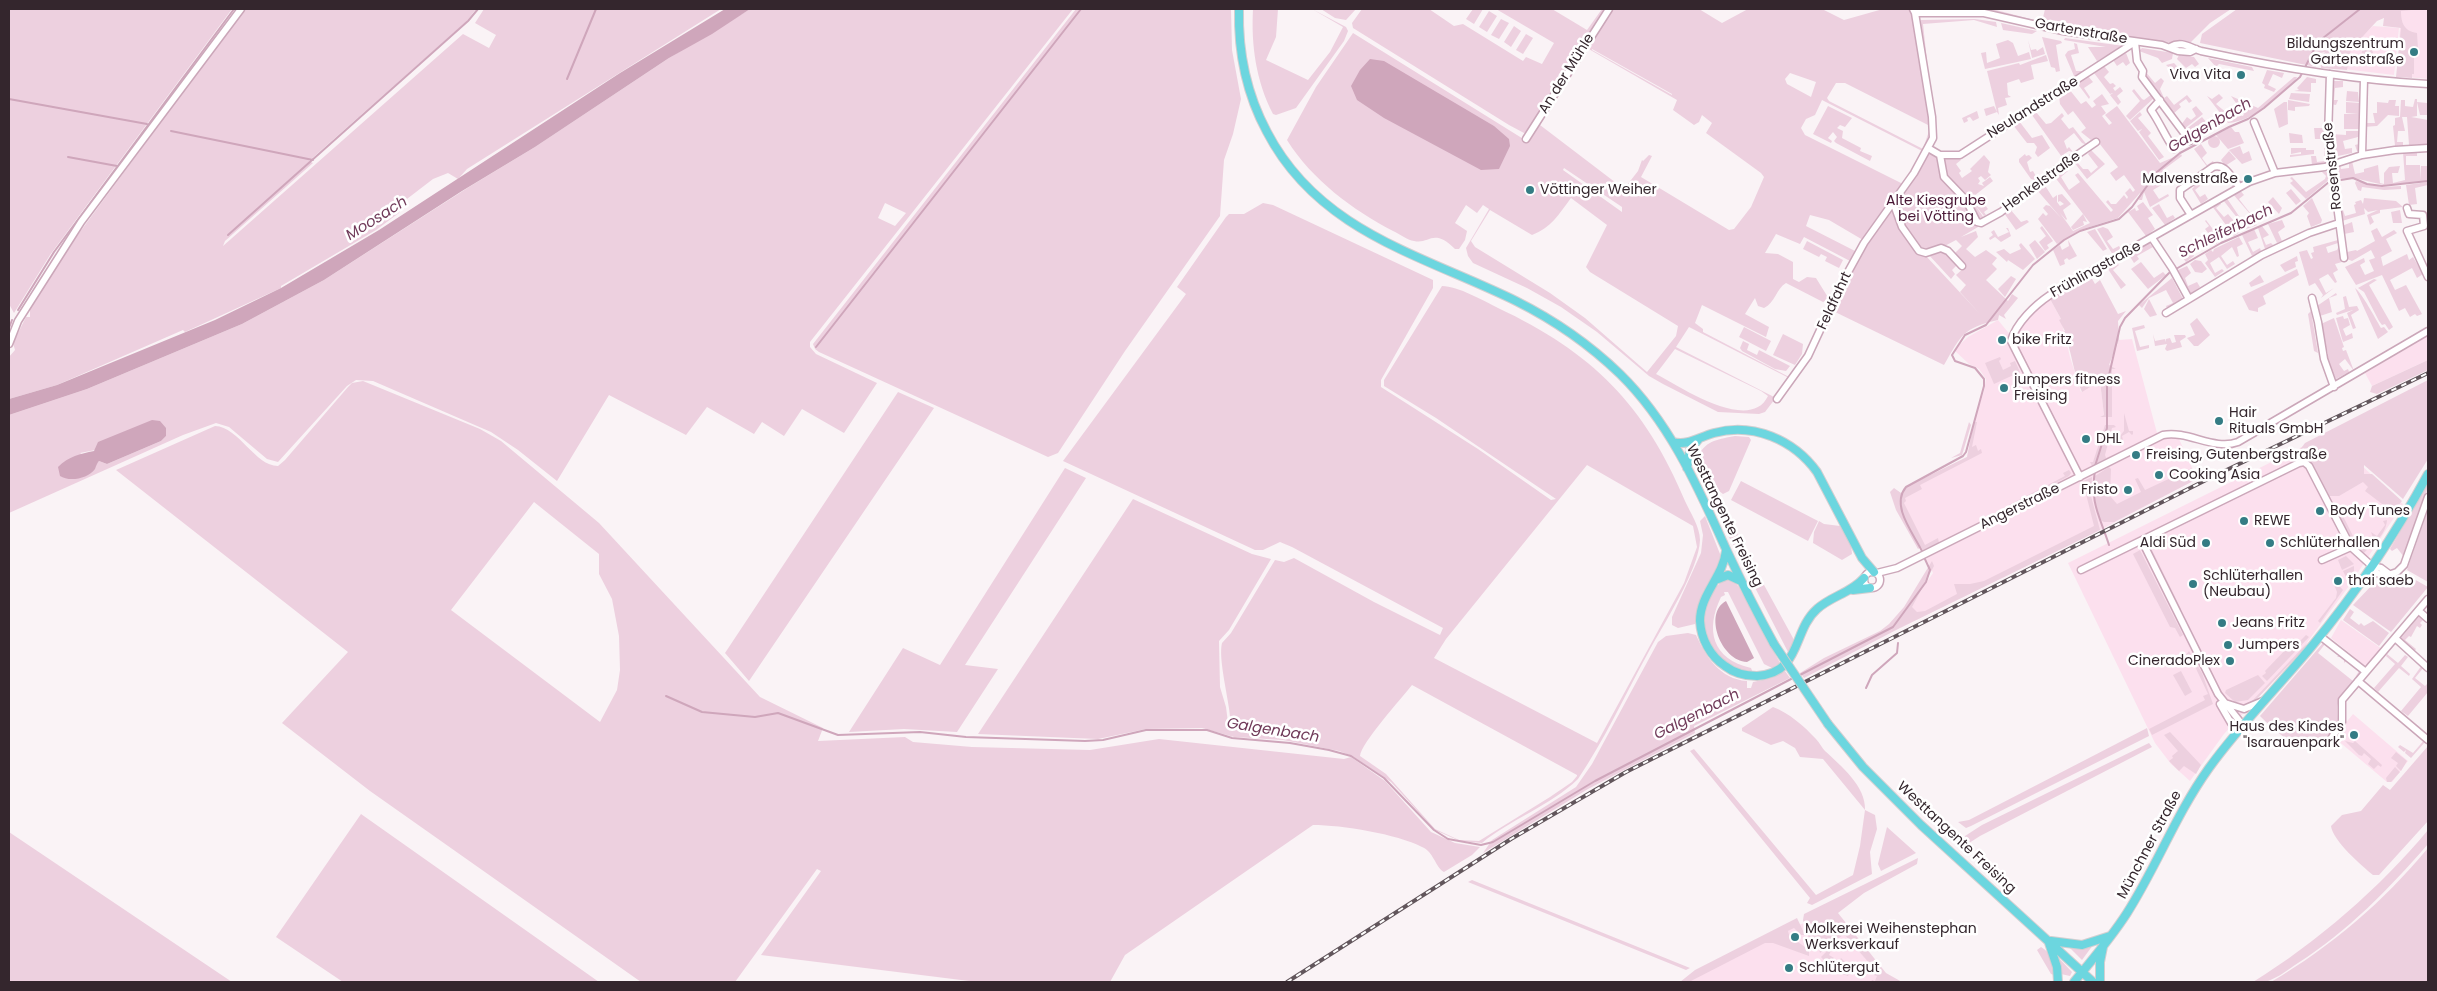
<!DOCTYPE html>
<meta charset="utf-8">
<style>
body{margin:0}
#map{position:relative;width:2437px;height:991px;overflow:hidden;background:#faf3f6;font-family:Poppins,sans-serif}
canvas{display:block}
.frame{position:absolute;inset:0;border:10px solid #34262d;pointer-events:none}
</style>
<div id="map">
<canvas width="2437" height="991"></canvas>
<div class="frame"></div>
</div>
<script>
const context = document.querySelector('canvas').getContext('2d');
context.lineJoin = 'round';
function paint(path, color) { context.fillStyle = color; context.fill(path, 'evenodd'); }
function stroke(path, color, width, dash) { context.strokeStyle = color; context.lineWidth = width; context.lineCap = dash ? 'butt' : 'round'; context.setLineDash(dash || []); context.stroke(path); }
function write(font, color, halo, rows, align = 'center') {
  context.font = font + ' Poppins,sans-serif'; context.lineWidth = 5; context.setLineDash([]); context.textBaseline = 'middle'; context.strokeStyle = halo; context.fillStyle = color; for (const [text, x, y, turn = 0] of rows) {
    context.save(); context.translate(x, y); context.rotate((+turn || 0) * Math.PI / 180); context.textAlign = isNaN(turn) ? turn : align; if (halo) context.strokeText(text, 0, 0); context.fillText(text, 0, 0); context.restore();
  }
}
const built = new Path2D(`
 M2428,9V79L2397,76L2401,10Z
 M2373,26L2399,28L2394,75L2344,69L2347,49Z
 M2050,299L2061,319L2070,357L2081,392L2100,380L2104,415L2100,417L2112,416V369H2116L2109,366L2119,340L2132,339L2157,433L2175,430L2197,479L2100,530L1900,628L1898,624L1933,573L1900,504L1906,487L1967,457L1974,422L1984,391L1986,379L1979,369L1969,364L1954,350L1968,337L1998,320L2012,337L2034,312Z
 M2428,336V360L2372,386L2365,373Z
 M2350,423L2360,464L2403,504L2349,586L2300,652L2224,734L2190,781L2171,764L2155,743L2068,563Z
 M2341,620L2382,649L2368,665H2364L2331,638Z
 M2353,714L2408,761L2392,782H2387L2336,739V735Z
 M1826,914L1887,982H1687L1799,925Z`);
const green = new Path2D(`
 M9,9H232L50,255L14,313L9,304Z
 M244,9H476L466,22L309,161L313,163L225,241L223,246L463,34L489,48L496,35L475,23L484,9H721L467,169L458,179L448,173L433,179L403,202L399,213L376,230L281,286V288L185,332L183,330L57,385L9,399V357L15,350L13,343L26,317H30V308L74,240Z
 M750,9H1073L810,342V347L816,354L877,383L844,433L802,409L784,436L762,422L754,434L707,407L686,435L609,395L557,481L518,450L491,432L373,381L356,380L347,386L278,462L267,459L229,427L216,423L183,435L9,513V415L87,389L242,324L324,280L469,187L535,147L669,58ZM885,203L906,213L895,226L878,218ZM166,436L161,441L107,464L99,461L97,463L80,453Z
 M1076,9H1231L1232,50L1241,99L1233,134L1224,160L1220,216L1125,351L1058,453L1048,457L819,352L815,349L813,344Z
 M1253,9H1278L1276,37L1266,60L1308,80L1330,52L1343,27L1312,9L1346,27L1348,31L1344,41L1296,108L1276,115L1273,114C1256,81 1251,45 1253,9Z
 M1321,9H1356L1346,20L1335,18Z
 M1362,9H1429L1454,26L1463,24L1523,61L1526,57L1542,64L1554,43L1496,9H1552L1587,30L1602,9H1605L1528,132L1524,133L1509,125L1353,28L1352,23Z
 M1473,9H1483L1474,24L1466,19Z
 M1612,9H1699L1722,23L1748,9H1822L1844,20L1883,9H1911L1930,117L1931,135L1924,152L1822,100L1815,115L1806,119L1801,128L1805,135L1903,184L1863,240L1829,220L1810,215L1806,226L1855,251L1850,261L1804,237L1800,244L1776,234L1765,253L1778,254L1793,262V279L1799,282L1807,277L1816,278L1829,299L1823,302L1786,283C1776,289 1775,303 1764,308L1758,306L1755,298L1745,314L1769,327L1766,337L1702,305L1695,323L1703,329V332L1791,378L1765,412L1759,414L1718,412L1663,384L1649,376L1597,332L1561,307L1527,288L1473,263L1468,256L1466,248L1489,209L1483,205L1477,213L1466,205L1455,223L1467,231L1465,240L1459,249H1455C1433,227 1429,245 1414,241C1407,240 1400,234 1393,231C1353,210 1312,180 1287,140L1316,87L1353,33L1525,140ZM1587,48L1677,100L1673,110L1694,125L1699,122L1702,115L1712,123L1706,133L1761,173L1764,177L1751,207L1734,229L1729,230L1641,177L1652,156L1649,155L1643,161L1642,160L1638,171L1624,189L1540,125ZM1592,49L1672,94V95L1592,50ZM1790,73L1816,82L1811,97L1787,84L1785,79ZM1836,83H1845L1928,125L1930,128L1923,149L1829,101L1827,98ZM1564,168L1622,207V212L1563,170ZM1571,198L1607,225L1586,267L1590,272L1678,326L1676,336L1647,372L1585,318L1550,293L1475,247L1471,241L1490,210L1532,235C1551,228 1559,214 1571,198ZM1689,327L1789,378L1774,397L1676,347ZM1675,349L1761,391L1768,396C1750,434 1679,386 1656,374Z
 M1919,9L1996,10L2042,22L2045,9H2231L2210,23L2190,43L2168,42L2072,29L2013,17Z
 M2237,9H2422L2401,11C2401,23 2404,31 2417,33L2418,49H2409L2408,52L2414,53V74H2412V78L2396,77L2401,28L2383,26L2384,18L2377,21L2351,49L2347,70L2321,68L2320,58L2325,52L2320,53L2316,67L2200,43L2202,34Z
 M1489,11L1497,16L1487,32L1479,27Z
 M1501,19L1509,23L1499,39L1491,35Z
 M1975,19L1996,22L1997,27L1974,20L1923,24L1928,70C1924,57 1913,32 1921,20Z
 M2001,23L2037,31L2032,34L2003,30Z
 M1514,26L1521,31L1511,47L1504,42Z
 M1526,34L1533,38L1523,54L1516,50Z
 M2042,37L2061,41L2062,43L2056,45L2060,71L2056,72L2055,68L2051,67Z
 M2065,38L2124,46L2097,61L2088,47H2106L2064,40Z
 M2008,40L2013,43L2018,56L2029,52L2031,59L1985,69L1981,53L1986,52L1987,63L2000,58L1996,44Z
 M2028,40L2031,50L2036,49L2037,51L2043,47L2045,54L2032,58Z
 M2074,43L2077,44L2079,53L2071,55L2076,71H2083L2074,76L2065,55L2068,51L2075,49Z
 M2370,45L2374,55V65L2359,66L2363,47Z
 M2142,48L2173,53L2172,59L2162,63L2158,58L2139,51Z
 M2126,53L2130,63L2126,66L2123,62L2117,66L2113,60Z
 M2046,55L2048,61L2031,65L2034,79L2021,83L2019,79L2007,83L2008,95L2011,97L2005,98L2007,105L1998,108L1999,115L1997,112L1986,116L1984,109L1994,106L1997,112L1987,71L2019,63L2020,65Z
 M2179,55L2194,57L2199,64L2195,67L2192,64L2186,68L2177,59Z
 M2208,58L2252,67L2254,71L2219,64L2216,67Z
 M2174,63L2186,76L2179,81L2174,72L2166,65Z
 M2104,66L2109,72L2104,77L2110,84L2113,83L2116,86L2113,88L2115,91L2120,87L2123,91L2117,96L2121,102L2118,105L2110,95L2113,93L2110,94L2094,73Z
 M2267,70L2284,73L2282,78L2273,74L2268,85L2276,89L2274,92L2264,88L2265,85L2262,83Z
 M2145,71L2155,83L2161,78L2164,81L2160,89L2164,98L2167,96L2174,105L2187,95L2192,101L2189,103L2186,99L2179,104L2181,107L2173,114L2145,77Z
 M2088,76L2093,82L2084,88L2090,97L2089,99L2077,83Z
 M2294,77H2297L2295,81C2277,98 2254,121 2228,123L2207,96L2212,99L2219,94L2223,98L2216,104L2228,114L2232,109L2237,115L2243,116L2244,114L2231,96L2258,108Z
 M2307,77L2316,79V83H2311V92L2294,91L2299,90L2297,88Z
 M2333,81H2343V87L2335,88L2334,100H2338L2336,105L2330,104Z
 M2069,89L2081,104L2086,101L2092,108L2096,105L2093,101L2102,94L2109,104L2101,106L2106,113L2102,116L2109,125L2112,123L2105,115L2117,106L2160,163L2181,154L2182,156L2163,170L2165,183L2153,190L2159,199L2168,194L2169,196L2150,207L2144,192L2142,200H2139L2140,193L2118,218L2080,230L2057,244L2038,219L2043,213L2046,216L2048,214L2043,208L2046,205L2050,206L2062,219L2037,190L2044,184L2053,198L2057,195V202L2060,206L2064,204L2060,201L2058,202V195L2062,194L2071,204L2063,210L2067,219L2066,220L2060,213L2073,231L2090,223L2054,176L2065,167L2068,171L2061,177L2069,190L2080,182L2075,175L2078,173L2111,212L2113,210L2106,202L2108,200L2111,204H2116L2124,195L2127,199L2128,197L2125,193L2130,188L2133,192L2135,190L2124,175L2116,181L2110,173L2118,167L2095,138L2091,140L2081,132L2086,128L2073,111L2068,115L2060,104L2059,96Z
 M2134,89L2142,99L2144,100L2152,94L2154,98L2130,120L2126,116L2140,101L2132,91Z
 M2347,91L2358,92L2359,102L2346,101Z
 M2291,93L2310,94L2309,102L2289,99Z
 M2428,96V115H2420L2417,102V116L2411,117L2428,120V144L2409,145L2407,117H2402L2405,131H2398L2397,142H2403V145L2395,146L2393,126L2395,125V118L2400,117L2401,100H2405V106L2413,107L2415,99H2417V102L2427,103Z
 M2288,100L2310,104L2309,106L2295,107V111L2288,110Z
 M2389,100H2396L2395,106H2399V116L2388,115L2377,126L2363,127L2364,116H2367V123H2375L2373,113H2379H2377V102L2388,103Z
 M2284,102H2287L2288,124L2279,128L2274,109Z
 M2346,102L2360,103L2359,129H2344V114H2358L2346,113Z
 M1828,106L1852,118L1845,127L1840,125L1837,128L1843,131L1842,138L1861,148L1860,151L1872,156L1870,161L1836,143L1834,141L1837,137L1833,132L1828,138L1832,141L1831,143L1813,134Z
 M2196,106L2203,114L2184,129L2181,125L2187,117L2191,120L2196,116L2192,109Z
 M1977,111L1979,118L1973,121L1970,117L1967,118L1968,121L1964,123L1962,118Z
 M2036,112L2046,124L2051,123L2062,113L2064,116L2061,119L2069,129L2073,127L2087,145L2082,143L2074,133L2064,141L2067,149L2069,147L2073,152L2069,151L2064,154L2066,159L2064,160L2032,115Z
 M2140,112L2142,115L2138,118L2151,133L2148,136L2164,157L2159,160L2139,132L2142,129L2138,131L2130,121Z
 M2202,117L2208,124L2205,127L2208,131L2195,142L2185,130Z
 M2019,121L2032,138L2042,135L2050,148L2038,157L2035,153L2037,147L2034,143H2027L2013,125Z
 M2231,127L2235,132H2239L2244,143L2228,149L2216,135Z
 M2314,128H2325V139H2315Z
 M2346,131H2359L2360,151H2357L2355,145L2359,144L2358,137L2343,141L2345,149L2352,148V153L2333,157L2331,134L2346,135Z
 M2289,133L2302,135L2303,143H2290Z
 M2208 142a6 6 0 1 1 12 0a6 6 0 1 1-12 0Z
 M2201,144L2207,153L2202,158L2207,165L2213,161L2214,163L2208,168L2194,149Z
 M2240,146L2243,154L2249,151L2252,160L2242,164L2229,150Z
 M2291,148H2306V150H2314V154L2290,157V155L2301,154V152L2291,154Z
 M2324,148H2326L2328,163L2312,165L2311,156H2316L2317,162L2325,161Z
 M2091,150L2105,164L2087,179L2074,162L2076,161L2083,169H2088L2091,173L2098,167L2088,154Z
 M2229,151L2236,159L2225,166L2221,160Z
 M2403,152H2417V156H2406V165H2420V180L2421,166H2428V181L2384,185L2354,178L2338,179L2337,168L2340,164L2341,169L2349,168V161H2352L2355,174L2364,172V169L2378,165L2380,183L2384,184V173L2389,167L2400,166L2398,173H2392L2393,183L2405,180Z
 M1927,153L1949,159L1959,158L1961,160L1956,164L1961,171L1959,173L1962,178L1972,171L1970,169L1984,155L1990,162L1988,172L1991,175L1985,180L1981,176L1978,178L1980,181L1978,184L1984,186L1982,183L1990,177L1993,181L1974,196L1979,205H1985L1988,209L1984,212L1986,215L1984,216L1975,205L1984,218L1981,219L1976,217L1978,227L1961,237L1976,231L1978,237L1966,249L1975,257L1986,250L1997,258L1992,264L1997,269L1986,280L2008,301L2012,294L2018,298L2004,315L2006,319L1999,315L1998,320C1963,328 1961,335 1944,365L1831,310L1867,240ZM1956,240L1962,246L1953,255L1965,267L1956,275L1966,285L1960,292L1980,314L1926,256L1928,254L1951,279L1955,274L1952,270L1958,264L1946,251L1939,249Z
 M2025,154L2026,156L2029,155L2032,158L2027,162L2030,172L2033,171L2037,178L2044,174L2035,183V180L2031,179L2019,162V159Z
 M2322,172H2329L2330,179L2306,199L2290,183L2293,181L2290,178L2292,177L2306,192L2325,179L2326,176Z
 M2197,180L2200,186L2195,190L2200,197L2205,194L2208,199L2201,204L2192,189L2194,187L2192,184Z
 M2356,181L2383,187L2401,186V189L2384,190L2362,187L2361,191L2358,190L2355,183Z
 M2428,182V185L2415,188L2417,204L2409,205L2406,185Z
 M2239,189L2244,195L2239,199L2250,213L2254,212L2260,218L2257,222L2232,193Z
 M2291,189L2301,201L2296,205L2286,193Z
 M2226,197L2241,219L2245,217L2250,224L2254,222L2257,225L2246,229L2223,200Z
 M2273,197L2282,208L2279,214L2268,202Z
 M2312,198L2322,220L2321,223L2311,227L2307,216L2309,213L2303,206Z
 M2364,198L2396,201L2403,207L2380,210V213L2371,216L2374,222L2370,225L2367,215L2378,210L2368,212L2364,208L2365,214L2342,221L2340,211L2343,210L2345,216L2356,213L2354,205L2356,204L2355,202L2361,200L2363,204Z
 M2220,201L2221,204L2216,208L2224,217L2228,214L2234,221L2230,224L2232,227L2235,225L2240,232L2234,236L2212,206Z
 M2143,202L2153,215L2148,218L2155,229L2146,236L2128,212L2135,208L2136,211L2139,210L2137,206Z
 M1263,203L1273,205L1433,280V288L1381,380V387L1478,449L1551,500L1556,499L1436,418L1384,386V380L1442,286C1458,286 1484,301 1498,308C1592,352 1645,405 1685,501C1690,512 1700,527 1700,540C1699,570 1663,625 1648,653C1625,695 1605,739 1578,779C1550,806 1511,819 1482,843L1460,841L1435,830L1391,782L1352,756L1339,751L1283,740L1234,737L1202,728L1146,729L1098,739L978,734L1133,499L1252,554L1271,559L1229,630L1219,641L1220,687L1226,707L1229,731C1236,722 1217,664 1222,643L1231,633L1275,560L1284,562L1294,558L1374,602L1440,635L1443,628L1292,547L1280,542L1263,550H1255L1063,461L1186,294L1177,287L1226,217L1229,214H1244ZM1587,465L1693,526L1697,547L1684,583L1597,743L1434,658L1446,639ZM1412,685L1577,775V776L1572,782L1550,797L1479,841L1459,840L1435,829L1386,774L1360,756C1361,743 1402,698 1412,685Z
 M2159,204L2167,218L2173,215L2175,218L2165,225L2152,208Z
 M2010,209L2021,222L2027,220L2029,222L2016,230L2004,213Z
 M2400,210L2402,223H2393L2391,212Z
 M2083,214L2087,222L2083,221L2084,225L2073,230L2071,227Z
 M2206,220L2215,232L2223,227L2228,233L2223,237L2225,239L2214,245L2211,241L2208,242L2205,237L2209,234L2205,229L2209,226L2205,221Z
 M2282,220L2285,227L2278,232L2282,241L2277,243L2268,224Z
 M2352,222L2354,232L2344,234L2342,226Z
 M2042,226L2053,241L2047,245L2049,248L2045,251L2039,242L2046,236L2040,228Z
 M2262,226L2269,235L2263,238L2266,245L2271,243L2273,245L2265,249L2258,228Z
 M2103,227L2108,229L2113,237L2107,241L2113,249L2119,246L2122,251L2113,255L2097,229Z
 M2006,228H2008L2011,236L2001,242L1995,237L1990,240L1989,238L1993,235L1991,232L1994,230L1998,237L2009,232Z
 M2377,228L2382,237L2394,230L2397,233L2386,239L2392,251L2381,257L2383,266L2407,254L2409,260L2413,257L2423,274L2417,278L2412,268L2390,280L2395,290L2406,285L2422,314L2417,316L2415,314L2410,317L2405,308L2399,311L2382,275L2356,285L2345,267L2364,258L2365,262L2360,265L2365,275L2374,271L2369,260L2375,258L2371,250L2352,261L2347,259V252L2356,250L2357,251L2375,241L2371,231Z
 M2095,229L2107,249L2103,251L2087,232Z
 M2254,229L2258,238L2248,242L2253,252L2260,248L2261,251L2252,256L2242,235Z
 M2239,237L2243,244L2237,247L2239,256L2237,257L2232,247L2221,256L2227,265L2233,261L2235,264L2227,269L2219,257L2210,263L2215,273L2222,269L2224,271L2215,277L2205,263L2208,260L2205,254L2211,250L2213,252L2214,249Z
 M2035,240L2045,252L2037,259L2029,245Z
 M2068,240L2077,256L2069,260L2067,258L2064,260L2065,264L2060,266L2053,250L2060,245L2062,250L2069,246Z
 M2338,240V243L2326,247L2328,253L2337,250L2339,246L2342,262L2335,264L2338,270L2333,273L2337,282L2335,283L2328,274L2319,279L2326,293L2334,288L2321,298L2323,295L2315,283L2309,286L2299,252L2307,250L2311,259L2313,258L2311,253L2314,252L2313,247Z
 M1807,241L1843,260L1839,268L1825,261L1827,257L1821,254L1819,257L1803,249Z
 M2021,243L2035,259L2023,270L2008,260L2007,262L1996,252L2004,249L2010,254L2021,249L2019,245Z
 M2149,243L2153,247L2137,256L2139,259L2134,263L2129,255Z
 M2188,244L2194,256L2186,262L2176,249L2178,247L2180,249Z
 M2297,256L2298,261L2295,262L2296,267L2285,272L2280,265Z
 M2195,260L2201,261L2207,269L2202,273L2195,272L2190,264Z
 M2141,262L2154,278L2163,272L2166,275L2148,289L2131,269Z
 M2117,263L2119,265L2113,270L2126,285L2121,289L2108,269Z
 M2187,266L2191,273L2185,278L2188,286L2197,282L2200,287L2191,294L2178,270Z
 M2297,269L2299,275L2263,296L2266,304L2258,308V312L2249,310L2242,296Z
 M2260,275L2264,282L2251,287L2249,283Z
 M2011,276L2016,279L2005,297L1998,289Z
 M2091,277L2095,284L2100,280L2118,314L2126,311L2118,321L2119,340L2109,365L2116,369H2112V417H2100L2104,415L2100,381L2082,392C2072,371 2073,352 2063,332L2065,331L2059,320L2061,319L2050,299Z
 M2172,278L2183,299L2167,308L2166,306L2173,303L2166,290L2149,298L2142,308L2139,305Z
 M2374,279L2377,280L2369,285L2393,327L2389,330L2385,324L2382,325L2379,321L2364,292L2358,288Z
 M2355,288C2362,293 2375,318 2381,328L2384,327L2388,332L2378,339Z
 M2336,293L2337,295L2329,298L2332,312L2320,316L2317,306Z
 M2346,296L2349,307L2357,306L2359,310L2351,315L2356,328L2353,329L2347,313L2353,310L2337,315L2336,313L2345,309L2343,297Z
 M2149,299L2157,315L2150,317L2144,309Z
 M2311,311L2318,353L2314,351L2308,314Z
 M2343,316L2344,319L2348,318L2350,325L2343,329L2346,336L2352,333L2353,338L2343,342L2336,318Z
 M2197,318L2210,335L2198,346H2194L2187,338L2195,335L2190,324Z
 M2334,318L2344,347L2342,348L2343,351L2346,350L2354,371L2345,359L2339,364L2344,371L2348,369L2349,372L2336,379L2325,355L2328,354L2327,350H2323L2321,324Z
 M2144,325L2145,328L2135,331L2140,347L2149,345V348L2137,351L2132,328Z
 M1744,327L1771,341L1766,351L1739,337Z
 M1783,334L1803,344L1802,354L1795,365L1773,355Z
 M2153,334L2155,341L2165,339L2166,342V339L2170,338L2172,343L2176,342L2174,335H2185L2186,337L2180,341L2182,347L2167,351L2165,349L2167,344L2155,346Z
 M1743,341L1749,344L1747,350L1757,355L1759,350L1790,366L1786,371L1775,369L1742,351L1740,348Z
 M2000,357L2001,359L1999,361L2003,370L2011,366L2010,363L2015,361L2020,372L1994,384L1985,363Z
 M2428,360V370L2377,394L2370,392L2372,386Z
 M2428,380V459L2403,499L2364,465V474H2372L2402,501L2390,515L2388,514L2390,510L2365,491L2368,487L2363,482L2339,496H2328L2310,461L2302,457L2299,451L2305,443Z
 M363,381L480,429L501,441L599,523L760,697L823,728L818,741L905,737L913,742L972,747L1090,750L1159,739L1344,759L1351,757L1385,781L1431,832L1455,843L1480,847L1472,855L1444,872C1435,867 1434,852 1422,847C1397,834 1342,825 1313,825L1125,955L1110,982H977L761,955L821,871L817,869L735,982H641L370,791L282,723L348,652L116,470L215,426C239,427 255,466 278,466L285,460L348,387L352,383ZM534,502L599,554V574L612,599L619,636L620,670L617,690L600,722L451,610Z
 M898,392L934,408L749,681L725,653Z
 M2124,413L2129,431H2133V434L2132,435L2129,432L2122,436L2123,440L2120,441V436L2124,431Z
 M1969,422L1971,425L1962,455L1951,458L1960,453Z
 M1974,422H1977L1972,447L1976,445L1978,451L1981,449L1982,453L1920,485L1922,489L1905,498L1906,501L1904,503L1925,545L1938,538L1939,543L1923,550L1921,547L1918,549L1896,510L1890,492L1894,488L1901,493L1906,487L1967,457Z
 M2105,425H2114L2116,427L2112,428L2105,455L2106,458L2115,454L2092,466L2090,462H2093Z
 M1735,436L1749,437L1751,440L1729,491L1723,494L1719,491L1699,455C1706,440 1720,439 1735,436Z
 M2109,467L2111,469L2110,496L2117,504L2141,492L2135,479L2138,478L2145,490L2192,468L2197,479L2114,522H2104C2093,518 2093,487 2095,476Z
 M1065,468L1086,478L965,665L998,669L957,732L904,729L849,732L903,648L940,665Z
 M2069,470L2071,473L2069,476L2012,506L2009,505L2065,476L2063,473Z
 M2092,477L2091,496L2100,530L1900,628L1804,678L1800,673L1824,658L1880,631L1889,624L1904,607L1932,561L1934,566L1912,607L1917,612L1925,611L1957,594L1954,584H1970L1984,581L2094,526L2084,486L2080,487L2079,483Z
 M1741,481L1818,521L1808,541L1731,500Z
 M2428,483L2426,495L2404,557L2397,548L2392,551L2390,549Z
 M2337,504L2358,546L2373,538L2371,532L2377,536L2385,525L2383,521L2387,520C2386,535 2373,544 2364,553L2356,546L2335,510L2334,508Z
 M1722,509L1729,516L1746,552L1793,638L1794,642L1788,652L1728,535L1719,510Z
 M2428,510V582L2407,570Z
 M1705,516L1722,559L1703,592L1695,624L1678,628L1672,625V617L1701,553L1703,535L1700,521Z
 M1819,521L1824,524L1840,526L1851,544L1852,554L1842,560L1813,543L1814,532Z
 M2150,546L2181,609H2179L2148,547Z
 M2140,550L2183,635L2180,637L2175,628L2170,627L2133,554Z
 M2346,556L2354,564L2342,570L2338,560Z
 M2354,566V572L2348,581L2343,571Z
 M2405,574L2428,587L2391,632L2353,605L2373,584L2394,583Z
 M2331,577L2343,590L2320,623L2318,621L2336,598L2337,592Z
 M1727,579L1733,580L1739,587L1780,663L1772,668L1764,664L1728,592H1724L1725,595L1721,597C1705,630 1712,659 1751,668L1753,673C1740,670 1727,667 1718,657C1697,637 1700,591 1727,579Z
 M2350,609L2354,612L2350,618L2359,625L2361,623L2364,626L2373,621L2389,633L2379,646L2343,620Z
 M2421,614L2424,619L2420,623L2422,625L2420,628L2417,626L2411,637L2409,636L2405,640L2416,649L2414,652L2400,639Z
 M1688,633L1696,635C1706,657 1720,679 1747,681V688H1751L1753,682L1772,678L1785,671L1790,678L1694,726L1695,733L1588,789L1483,853L1492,840L1576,787L1592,764L1658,642L1666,636Z
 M2306,635L2309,637L2267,681L2262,676L2266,673L2265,671L2292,643L2295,646Z
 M2308,642L2302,651L2256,700L2242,706L2253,700Z
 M2323,643L2340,654V657H2337L2339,655L2325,644L2318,653L2353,681L2359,671L2346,661L2344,663V660H2347L2360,670V674C2354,682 2343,691 2339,701C2335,708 2340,720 2336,727C2313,768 2283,738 2260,716Z
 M2189,651L2202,673L2213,704L2152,735L2149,729L2205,700L2203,696L2208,694L2190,656L2184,657Z
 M2387,654L2398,663L2405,655L2408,657L2401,666L2410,674L2409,676L2399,668L2378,692L2374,688L2395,664L2386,656Z
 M2422,665L2424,667L2415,678L2425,686L2428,683V692L2408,716L2401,711L2421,687L2412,679Z
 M2181,671L2192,692L2185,696L2173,675Z
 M2258,675L2265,683L2248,700L2235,702L2225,693L2226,690Z
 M1773,707C1789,713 1804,726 1816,739C1820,743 1822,748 1825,751C1841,766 1866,786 1865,810L1875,815L1877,829L1870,852L1872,874L1812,905L1807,903L1810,898L1690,751L1694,749L1816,895L1853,875L1860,846L1865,810L1823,759L1800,757L1795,748L1783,741L1771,745L1742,731V728Z
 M2147,728L2149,736L1971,826L1966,828L1958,822L1969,820Z
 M2170,732L2201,765L2196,774L2184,766L2179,771L2169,761L2173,758L2172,756L2178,751L2164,735Z
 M2425,739V742L2411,758L2405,753L2406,750L2404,752L2398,747L2400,745L2413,753Z
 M2345,741L2353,743L2355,741L2382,765L2381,767L2378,765L2374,769L2368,764L2371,759L2364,753L2362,756L2359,755Z
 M2149,743L2152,747L1980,836L1966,845L1965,836L1982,825Z
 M2428,746V821L2379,875H2373C2361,865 2333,841 2331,826L2342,815L2361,811L2383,785L2390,790Z
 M2396,752L2407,761L2401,771L2396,766L2398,763L2391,758Z
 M2395,767L2400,772L2391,782H2387L2386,778Z
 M361,814L599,982H343L276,937Z
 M1887,827L1916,853L1881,871L1878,864Z
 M2428,830V844C2389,889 2348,931 2298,963C2289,969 2279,977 2268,981C2264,983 2258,982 2253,982C2316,943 2381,887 2428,830Z
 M9,832L232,982H9Z
 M2428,848V982H2271C2332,946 2383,902 2428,848Z
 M1918,858L1917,864L1864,893L1838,913L1886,973L1902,982H1871L1872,980L1875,981L1877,976L1874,975L1876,971L1844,934L1820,953L1816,939L1810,941L1803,920L1804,914Z
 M1472,880L1690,968L1686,970L1468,882Z
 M1797,918L1805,935H1801L1794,928L1788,931L1791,942H1798L1809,950V956L1773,943H1765L1689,982H1680L1695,970Z
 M2093,945L2082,960L2070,948H2081Z
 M2041,947C2052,953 2053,964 2055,975L2051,974L2037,950Z
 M1829,949L1831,951L1829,955L1834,958L1835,962L1838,963L1841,958L1847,964L1843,971L1849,974L1848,976L1839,973L1841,968L1838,966L1835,972L1831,968L1834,964L1831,962L1828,965L1821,957Z
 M2056,955L2072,972L2070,976L2061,974Z`);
const water = new Path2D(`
 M725,9H750L712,34L669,58L535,147L462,191L324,280L242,324L87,389L9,415V399L57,385L215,320L281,288L379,230L620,73Z
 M1370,59L1384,61L1494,126L1509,139L1510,146L1499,169L1481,170L1384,118L1357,100L1351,86L1360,70Z
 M152,420L160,421L166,428V436L161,441L107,464L99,461C97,463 96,466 95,469C88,479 69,482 60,476L58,467C69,456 80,454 94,451L98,442Z
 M1726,601L1754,658L1747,662C1721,661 1703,613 1726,601Z`);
const stream = new Path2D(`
 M567,79L596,9
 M9,99L147,124
 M171,131L313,160
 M68,157L117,166
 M228,235L468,21L478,9
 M18,310L54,252L234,9
 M9,328L12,320
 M816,347L1081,9
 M2095,466L2107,428V384L2120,327L2125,318L2169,273L2221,243L2291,213L2329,182L2353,178L2367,184L2382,186L2428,181
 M2095,470C2090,504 2099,514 2109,545
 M1923,553C1914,534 1890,506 1906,487L1963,456L1966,452L1984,386V379L1975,368L1955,361L1952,355L1965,335L1986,325L2033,265L2064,240L2080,231L2119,219L2132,207L2157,172L2180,153L2229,127L2248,119L2264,108L2300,77L2318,42L2360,9
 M1798,676L1893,627L1926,582L1930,570L1924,557
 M1866,688L1872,675L1897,653L1898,643
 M666,696L702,712L755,717L778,713L838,735L920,732L966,737L1085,741L1103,740L1146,730H1207L1232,738L1290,743L1329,750L1351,756L1384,778L1434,830L1448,839L1481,845L1493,842L1595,781L1793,678`);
const minor = new Path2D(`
 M1913,9L1915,13H1984L2063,31L2162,45L2178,51L2190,52L2196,49
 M2135,42L2137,61L2143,71L2142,77L2190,141
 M2170,47C2182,40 2190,48 2201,51C2276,67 2352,80 2428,84
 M2330,74L2328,137L2344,258
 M2160,100L2151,110C2160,123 2165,136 2174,149
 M2254,122L2275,173
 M1526,139L1609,9
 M1928,148L1940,155H1960L2135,42
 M1940,155L1944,177L1966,200L1977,222L1981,223L2001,212L2058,168L2096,142
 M2362,155L2364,79
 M1893,202L1902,227L1919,251L1926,253L1941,248L1948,251L1962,266
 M2407,208L2409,214L2423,215L2424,226L2407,231L2428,277
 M2191,215L2180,198V190L2213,167C2226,163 2231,178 2239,186
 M2152,238L2172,268L2189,299
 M2312,298L2318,322L2324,359L2334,387
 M2166,313L2262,255L2309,233L2339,223
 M9,344L18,321L81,222L241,9
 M1777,399L1808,356L1842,283L1864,243L1914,173L1933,138L1932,117L1915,13
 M2080,477L2011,341C2016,323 2035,305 2050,295L2249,182L2275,173L2325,167L2362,155L2395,150L2428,148
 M2142,541L2218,694L2242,724
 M2322,560L2351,547
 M2372,566L2381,568L2389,574
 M2081,570L2299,463L2304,462L2309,466L2351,547L2372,566L2376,573L2385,576L2397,572L2404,565L2428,497
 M1864 580a8 8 0 1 1 16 0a8 8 0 1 1-16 0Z
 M1877,573L1897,568L2163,435C2188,430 2214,451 2238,442L2428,331
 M2419,611L2428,619
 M2320,636L2366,672
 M2395,638L2428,668
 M2358,681L2428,740
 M2225,703L2244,709L2263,701
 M2220,704L2231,723L2238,729
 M2331,739L2342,722V700L2428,599`);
const major = new Path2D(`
 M1239,9C1238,52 1246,93 1267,132C1319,232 1422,255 1516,301C1554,320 1589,344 1620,374C1670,423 1698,487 1726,549C1741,581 1757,613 1774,644
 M1673,442C1688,446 1699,437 1714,433C1753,422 1794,440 1817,472L1862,558L1874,572
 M1687,468L1690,450L1698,440
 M1726,551C1723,577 1700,594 1700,621C1701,639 1710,656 1725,666C1734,673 1745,676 1757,676C1802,673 1792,631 1817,609C1831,596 1851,593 1864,578
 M1718,579L1728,575L1741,581
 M1853,590L1870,588
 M1828,724L1863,767L1921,825L2093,982
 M2051,941L2082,945L2110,936
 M2049,943L2057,967L2058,982
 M2074,982C2092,960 2111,938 2127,913C2157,866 2176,814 2209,768C2240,725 2278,687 2312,646C2356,593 2395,535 2428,474
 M2100,982V962L2103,947`);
const rail = new Path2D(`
 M1287,982L1511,839L1626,772L2212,477L2428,373`);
const majorBridge = new Path2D(`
 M1774,644L1828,724`);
const markers = [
 [2414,52,5,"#347c84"],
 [2241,75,5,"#347c84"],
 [2248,179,5,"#347c84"],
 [1530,190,5,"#347c84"],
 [2002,340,5,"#347c84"],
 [2004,388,5,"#347c84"],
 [2219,421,5,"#347c84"],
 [2086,439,5,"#347c84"],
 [2136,455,5,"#347c84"],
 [2159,475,5,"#347c84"],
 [2128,490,5,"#347c84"],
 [2320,511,5,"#347c84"],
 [2244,521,5,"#347c84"],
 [2206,543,5,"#347c84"],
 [2270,543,5,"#347c84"],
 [2338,581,5,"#347c84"],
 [2193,584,5,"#347c84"],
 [2222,623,5,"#347c84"],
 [2228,645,5,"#347c84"],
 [2230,661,5,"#347c84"],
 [2354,735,5,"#347c84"],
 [1795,937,5,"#347c84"],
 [1789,968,5,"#347c84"]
];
const streetNames = [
 ["Gartenstraße",2081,32,10],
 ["An der Mühle",1567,74,-58],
 ["Neulandstraße",2033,108,-32],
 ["Rosenstraße",2333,166,-96],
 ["Henkelstraße",2042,182,-36],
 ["Frühlingstraße",2096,270,-29],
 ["Feldfahrt",1835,301,-65],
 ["Angerstraße",2020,507,-26],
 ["Westtangente Freising",1724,516,64],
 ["Westtangente Freising",1956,838,43],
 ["Münchner Straße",2150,845,-62]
];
const poiNames = [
 ["Bildungszentrum",2404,44,"right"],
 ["Gartenstraße",2404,60,"right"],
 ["Viva Vita",2231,75,"right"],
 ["Malvenstraße",2238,179,"right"],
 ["Vöttinger Weiher",1540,190],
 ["bike Fritz",2012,340],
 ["jumpers fitness",2014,380],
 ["Freising",2014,396],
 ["Hair",2229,413],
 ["Rituals GmbH",2229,429],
 ["DHL",2096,439],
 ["Freising, Gutenbergstraße",2146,455],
 ["Cooking Asia",2169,475],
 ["Fristo",2118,490,"right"],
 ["Body Tunes",2330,511],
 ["REWE",2254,521],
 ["Aldi Süd",2196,543,"right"],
 ["Schlüterhallen",2280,543],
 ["Schlüterhallen",2203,576],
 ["(Neubau)",2203,592],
 ["thai saeb",2348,581],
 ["Jeans Fritz",2232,623],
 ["Jumpers",2238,645],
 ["CineradoPlex",2220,661,"right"],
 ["Haus des Kindes",2344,727,"right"],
 ["\"Isarauenpark\"",2344,743,"right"],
 ["Molkerei Weihenstephan",1805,929],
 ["Werksverkauf",1805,945],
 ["Schlütergut",1799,968]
];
const parkNames = [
 ["Alte Kiesgrube",1936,201],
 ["bei Vötting",1936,217]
];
const waterNames = [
 ["Galgenbach",2210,126,-30],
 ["Moosach",377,219,-32],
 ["Schleiferbach",2226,232,-26],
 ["Galgenbach",1697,715,-27],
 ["Galgenbach",1273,731,9]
];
paint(built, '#fce0ee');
paint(green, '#edd0df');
paint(water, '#cfa6bb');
stroke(stream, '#cfa6bb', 2);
stroke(minor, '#cba7b9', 9);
stroke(major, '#d2cfd1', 10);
stroke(minor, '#fff', 6);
stroke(major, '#6cd6df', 8);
stroke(rail, '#62565c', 4);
stroke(rail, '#fff', 2, [5.5]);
stroke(majorBridge, '#d2cfd1', 10, []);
stroke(majorBridge, '#6cd6df', 8);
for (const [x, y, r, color] of markers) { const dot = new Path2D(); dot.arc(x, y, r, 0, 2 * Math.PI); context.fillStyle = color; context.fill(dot); stroke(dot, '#fff', 2); }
write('14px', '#34262d', '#fff', streetNames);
write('14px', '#34262d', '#fff', poiNames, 'left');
write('14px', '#491735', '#fff', parkNames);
write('italic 15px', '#703a59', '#fff', waterNames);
</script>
